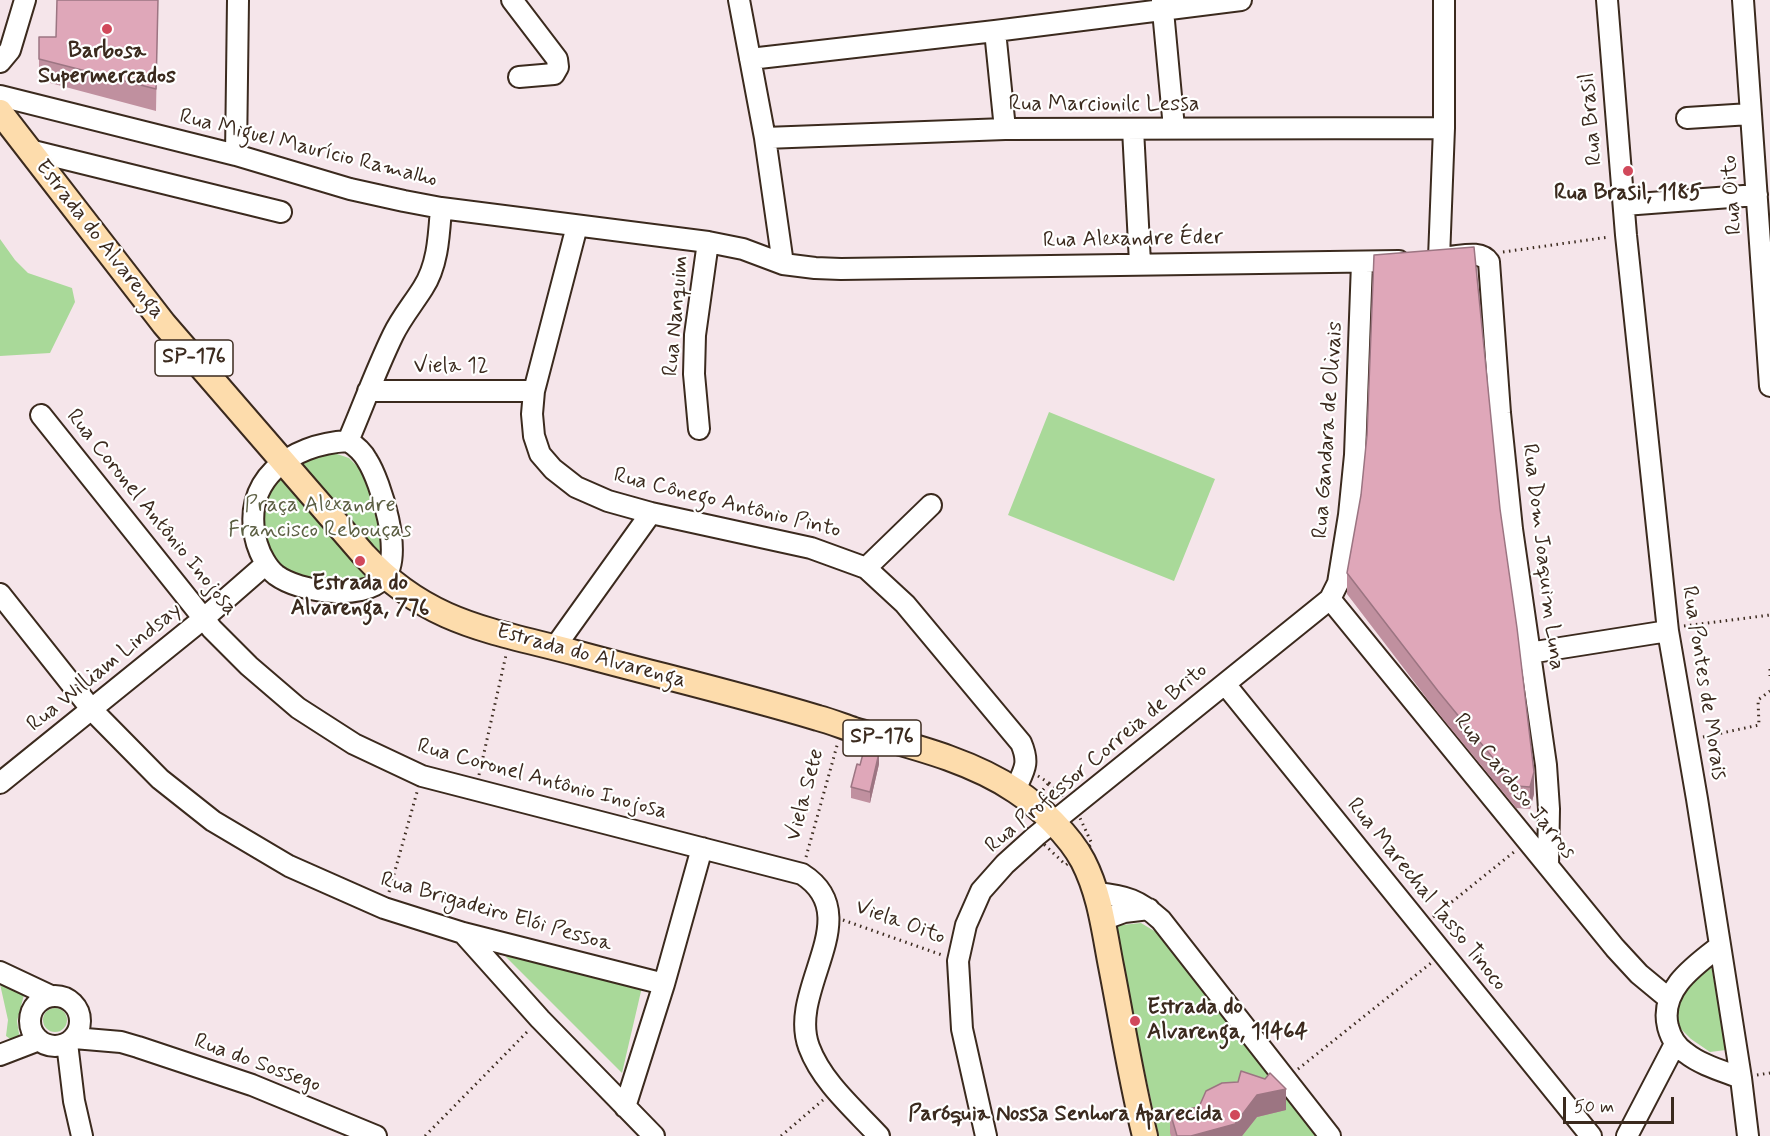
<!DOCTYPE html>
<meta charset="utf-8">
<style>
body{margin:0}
#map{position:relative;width:1770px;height:1136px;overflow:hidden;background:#f5e5ea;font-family:Mynerve,sans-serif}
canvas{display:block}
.scale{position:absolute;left:1563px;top:1097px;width:111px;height:27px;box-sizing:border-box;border:3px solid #3b2a1e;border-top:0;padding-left:8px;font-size:18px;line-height:21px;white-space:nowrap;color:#3b2a1e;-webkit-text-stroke:4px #fff;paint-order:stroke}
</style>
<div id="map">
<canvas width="1770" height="1136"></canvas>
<div class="scale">50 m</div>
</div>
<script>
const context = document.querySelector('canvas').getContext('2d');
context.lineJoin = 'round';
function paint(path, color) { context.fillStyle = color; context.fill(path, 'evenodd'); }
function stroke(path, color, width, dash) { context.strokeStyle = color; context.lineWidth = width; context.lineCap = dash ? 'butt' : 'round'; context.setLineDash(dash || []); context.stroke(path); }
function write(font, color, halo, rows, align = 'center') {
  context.font = font + ' Mynerve,sans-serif'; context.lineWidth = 4.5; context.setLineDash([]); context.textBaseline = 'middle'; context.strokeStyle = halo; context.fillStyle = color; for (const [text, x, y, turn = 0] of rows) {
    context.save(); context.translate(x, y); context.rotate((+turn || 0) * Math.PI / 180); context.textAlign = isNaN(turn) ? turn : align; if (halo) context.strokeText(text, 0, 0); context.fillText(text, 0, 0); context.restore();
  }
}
const green = new Path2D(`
 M0,239L15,260L28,273L72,288L75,302L50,353L0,356Z
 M1049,412L1215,479L1174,581L1008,515Z
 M331,452L349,458L365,474L381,515L385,557L378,571L356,582L313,580L289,574L271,558L259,526L261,497L284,469Z
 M1141,923L1161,935L1320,1136H1159L1113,926Z
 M496,947L642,987L622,1073Z
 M1711,964L1726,1050L1710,1052L1691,1039L1677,1025L1680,990Z
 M0,984L24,995L17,1021L20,1040L13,1041L6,1036L8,1020Z
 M43 1020a12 12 0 1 1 24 0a12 12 0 1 1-24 0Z`);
const path = new Path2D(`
 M1503,252L1609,237
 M1684,626L1770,615
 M1770,669V676
 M1703,737L1759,725L1758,700L1770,691
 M479,775L506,655
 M1038,776L1049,783
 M1049,783L1074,805L1092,844L1066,865L1017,819Z
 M806,857L838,742
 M389,892L417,792
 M1433,917L1514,852
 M843,920L942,955
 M1298,1069L1431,963
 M1757,1075L1770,1073
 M425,1136L528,1031
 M781,1136L823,1100`);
const minor = new Path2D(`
 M512,0L557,59L558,67L554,74L519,77
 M739,0L765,138L783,264
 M1162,0L1174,128
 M1607,0L1626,235L1668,631L1697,799L1741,1078L1748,1136
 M1743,0L1770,386
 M995,31L1005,129
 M750,59L995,31L1241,0
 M0,62L10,50L25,0
 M0,96L236,155L350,189L404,201L441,208L708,242L743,249L783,264L815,268L841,269L1399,261
 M1687,118L1750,114
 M1133,129L1140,263
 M765,138L1005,129L1444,128
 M29,150L281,212
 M236,155L238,0
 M1624,205L1757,195
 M577,226L534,391L532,414L534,436L540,454L553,469L576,487L608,501L651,513L811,548L866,568L905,604L1021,743C1030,764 1024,770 1015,790
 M1449,257C1462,256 1481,250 1489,262L1500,413L1512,529L1546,765L1549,809L1548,866
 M1439,258L1444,128V0
 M368,391H534
 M41,415L212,629L249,666L298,708L354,744L422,776L802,874C868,916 787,989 809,1047C822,1082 854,1109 879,1136
 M699,429L694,374L695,335L708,242
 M348,441C356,446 362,451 367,460C381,482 404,556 384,578C362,602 299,592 276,575C267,568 260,554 257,544C239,481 290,444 348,441Z
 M348,441C363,406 376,370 393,335C401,318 413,304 423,288C438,265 439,235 441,208
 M866,568L931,505
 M0,594L92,710L160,779L213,821L289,866L384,908L463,933L664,984
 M1330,599L1615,948L1639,974L1668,998
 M555,647L651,513
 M1529,653L1668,631
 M1225,684L1591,1136
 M0,783L203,619L266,564
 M1097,893C1126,896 1139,900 1161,920L1330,1136
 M1102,920L1124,912L1149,909
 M463,933L540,1019L654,1136
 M1720,946C1694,966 1659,990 1668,1027C1671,1038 1676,1047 1686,1053C1701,1065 1723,1071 1741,1078
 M0,972L51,996
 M30 1021a25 25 0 1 1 50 0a25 25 0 1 1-50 0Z
 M74,1038L121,1042L138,1047L252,1085L376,1136
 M67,1043L74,1101L82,1136
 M0,1055L39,1040
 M625,1107L664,984L702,848
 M986,1136L962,1029L958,961L966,925L981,891L1005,864L1036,836L1330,599L1338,583L1349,515L1355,455L1362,263
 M1627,1136L1675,1044`);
const major = new Path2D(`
 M0,112L164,324L364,555C428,624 490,630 576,653C657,675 738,694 818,718C830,721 842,726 854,730C907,745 969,759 1016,791C1039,806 1070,836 1083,861C1100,894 1104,930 1111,966C1122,1022 1131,1080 1145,1136`);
const wall = new Path2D(`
 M158,0L156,111L39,80V37H56Z
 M1500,509L1534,794L1530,809L1516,808L1438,713L1347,594V573Z
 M879,764L870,803L851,798V787L860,765Z
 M1286,1110L1257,1117L1242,1136H1171L1170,1133V1112Z`);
const shadedWall = new Path2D(`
 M879,753V764L870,803V792Z
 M1534,772V794L1530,809V787Z
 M1286,1089V1110L1257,1117L1242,1136H1191L1257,1095Z`);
const building = new Path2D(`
 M57,0H158L156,89L39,59V37H56Z
 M1474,247L1500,509L1517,628L1534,772L1530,787L1516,786L1438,691L1347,573L1361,495L1367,435L1374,255Z
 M864,750L879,753L870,792L851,787L857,764L860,765Z
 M1241,1071L1265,1079L1270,1073L1286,1089L1257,1095L1235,1124L1191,1136H1177L1170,1112L1199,1107L1206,1091L1222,1083L1238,1082Z`);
const markers = [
 [107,29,6,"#d1495b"],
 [1628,171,6,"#d1495b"],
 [360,561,6,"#d1495b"],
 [1135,1021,6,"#d1495b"],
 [1235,1115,6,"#d1495b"]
];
const shields = [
 [194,358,78],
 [882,738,78]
];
const shieldNames = [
 ["SP-176",194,358],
 ["SP-176",882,738]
];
const poiNames = [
 ["Barbosa",107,52],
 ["Supermercados",107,77],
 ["Rua Brasil, 1185",1628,194],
 ["Estrada do",360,584],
 ["Alvarenga, 776",360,609],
 ["Estrada do",1147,1008,"left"],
 ["Alvarenga, 11464",1147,1033,"left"],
 ["Paróquia Nossa Senhora Aparecida",1223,1115,"right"]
];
const streetNames = [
 ["Rua Marcionilc Lessa",1104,105],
 ["Rua Brasil",1592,119,-95],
 ["Rua Miguel Maurício Ramalho",308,149,14],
 ["Rua Oito",1733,195,-94],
 ["Estrada do Alvarenga",99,240,52],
 ["Rua Alexandre Éder",1133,240,-1],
 ["Rua Nanquim",677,316,-85],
 ["Viela 12",451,367],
 ["Rua Gandara de Olivais",1329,430,-86],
 ["Rua Cônego Antônio Pinto",727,504,14],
 ["Rua Coronel Antônio Inojosa",151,513,51],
 ["Rua Dom Joaquim Luna",1542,557,83],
 ["Estrada do Alvarenga",591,657,15],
 ["Rua William Lindsay",105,668,-39],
 ["Rua Pontes de Morais",1703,683,81],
 ["Rua Professor Correia de Brito",1097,759,-40],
 ["Rua Coronel Antônio Inojosa",542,780,15],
 ["Rua Cardoso Jarros",1514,787,51],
 ["Viela Sete",806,795,-75],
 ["Rua Marechal Tasso Tinoco",1426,895,51],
 ["Rua Brigadeiro Elói Pessoa",496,913,16],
 ["Viela Oito",900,923,20],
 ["Rua do Sossego",257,1064,20]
];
const parkNames = [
 ["Praça Alexandre",320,506],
 ["Francisco Rebouças",320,531]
];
paint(green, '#a9d999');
stroke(minor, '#3b2a1e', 24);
stroke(major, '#3b2a1e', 28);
stroke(path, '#3b2a1e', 3, [1.5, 4.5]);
stroke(minor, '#fff', 20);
stroke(major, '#fddcac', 24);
paint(wall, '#c0909f');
paint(shadedWall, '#9c7582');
paint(building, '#dfa7b9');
stroke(building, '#9c7582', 1.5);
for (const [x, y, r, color] of markers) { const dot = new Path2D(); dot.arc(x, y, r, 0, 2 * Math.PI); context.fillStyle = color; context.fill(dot); stroke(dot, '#fff', 2); }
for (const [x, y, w] of shields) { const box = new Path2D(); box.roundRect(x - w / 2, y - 18, w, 36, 4.5); context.fillStyle = '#fff'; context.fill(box); stroke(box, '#3b2a1e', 1.5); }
write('bold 21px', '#3b2a1e', null, shieldNames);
write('bold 22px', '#3b2a1e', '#fff', poiNames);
write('22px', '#3b2a1e', '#fff', streetNames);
write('22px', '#5c5f43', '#fff', parkNames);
</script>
